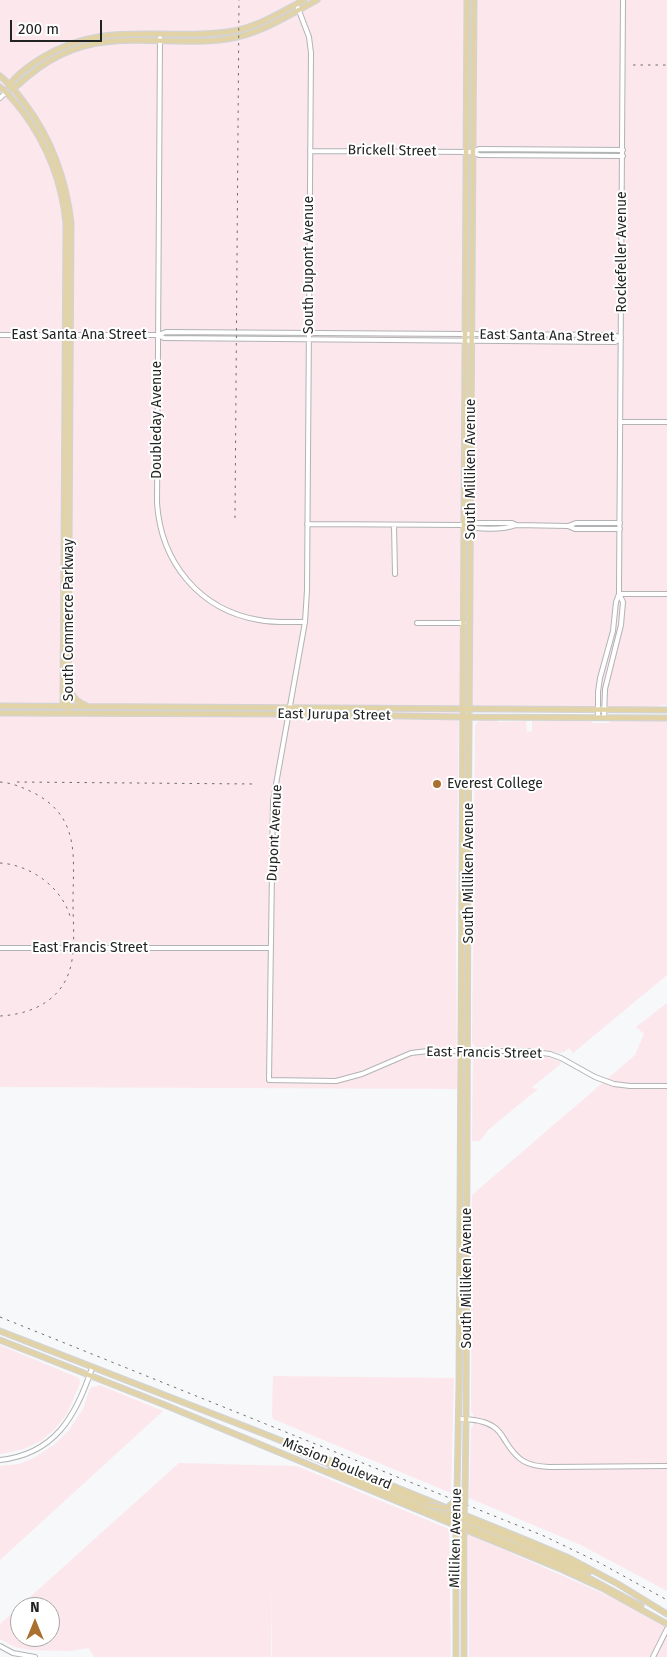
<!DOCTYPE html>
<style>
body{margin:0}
#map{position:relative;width:667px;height:1657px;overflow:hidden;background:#f6f8fa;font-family:"Fira Sans",sans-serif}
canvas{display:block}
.north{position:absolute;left:10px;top:1597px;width:50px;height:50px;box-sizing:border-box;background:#fff;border:1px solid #a7a7a7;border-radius:50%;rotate:0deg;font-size:14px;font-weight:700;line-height:20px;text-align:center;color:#222323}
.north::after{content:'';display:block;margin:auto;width:18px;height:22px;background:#a9702f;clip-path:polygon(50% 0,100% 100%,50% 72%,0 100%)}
.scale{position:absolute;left:10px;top:20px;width:92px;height:22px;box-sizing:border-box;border:2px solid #222323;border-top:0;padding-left:6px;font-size:15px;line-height:18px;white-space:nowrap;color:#222323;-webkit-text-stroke:4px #fff;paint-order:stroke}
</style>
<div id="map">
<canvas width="667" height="1657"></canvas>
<div class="north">N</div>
<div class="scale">200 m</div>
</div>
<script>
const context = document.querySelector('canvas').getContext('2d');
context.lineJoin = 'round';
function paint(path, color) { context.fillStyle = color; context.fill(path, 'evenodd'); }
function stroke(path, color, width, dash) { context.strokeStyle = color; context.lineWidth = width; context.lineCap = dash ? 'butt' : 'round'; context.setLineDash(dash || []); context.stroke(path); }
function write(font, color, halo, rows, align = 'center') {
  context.font = font + ' "Fira Sans",sans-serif'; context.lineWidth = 4; context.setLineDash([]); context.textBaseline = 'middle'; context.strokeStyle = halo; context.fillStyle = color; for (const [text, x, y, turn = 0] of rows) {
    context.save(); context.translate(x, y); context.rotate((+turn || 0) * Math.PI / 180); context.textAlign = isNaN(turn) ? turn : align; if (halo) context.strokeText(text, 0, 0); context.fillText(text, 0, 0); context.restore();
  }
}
const industrial = new Path2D(`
 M0,0H667V705L649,707H459L456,927L457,1089L0,1087Z
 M482,720H495L499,722L526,721L527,732L532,731V721H591L593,723H609L611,721H667V975L573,1053L569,1048L564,1052L559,1053L533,1048L476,1047L472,1043L475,725L477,722Z
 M667,1003V1591L581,1545L469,1498L471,1429L473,1426V1414L471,1412L472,1195L635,1055L644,1034L636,1027Z
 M473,1054H525L549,1057L562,1063L531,1088L538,1089L488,1130L480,1141H472Z
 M0,1345L79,1378L80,1383L67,1414L54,1430L41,1441L24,1449L2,1454H0Z
 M273,1376L454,1378L451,1493L273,1419L272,1415Z
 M100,1385L163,1411L0,1560V1466L19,1464L34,1458L55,1444L69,1430L83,1409L90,1388Z
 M179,1463L297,1466L449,1529L451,1657H272V1586L271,1657H94L89,1648L71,1651L28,1650L15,1647L0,1639V1624ZM20,1607H50V1637H20Z
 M468,1534L611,1597L667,1628V1657H469Z`);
const minor = new Path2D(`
 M298,8L309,37L311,53L307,590L305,622L273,801L269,1080L336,1081L362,1074L411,1053L428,1051H526L550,1054L561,1058L595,1077L614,1084L630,1086H667
 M160,38L157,503C161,562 199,610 259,620C274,623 289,622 305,622
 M0,98L6,92
 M310,151L473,152L479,155L623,156
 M473,152L479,149L623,150
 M0,335H158L166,332L614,335L621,338
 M158,335L164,338L615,342L621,338
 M620,422H667
 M468,523H512L516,525L568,526L575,529H620
 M307,524L464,525C476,530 504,530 516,525
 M394,525L395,574
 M568,526L576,523H620
 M619,594H667
 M417,623H464
 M598,717V692L600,678L613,631L616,602L619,594
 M604,717L605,689L621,625L623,602L619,594V587L623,0
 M0,948H271
 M459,1419C471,1419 484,1420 494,1427C500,1431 503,1437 506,1442C518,1461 527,1466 549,1467L667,1466
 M0,1460C55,1454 76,1416 92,1368
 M0,1646L13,1653L35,1657
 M653,1657L667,1629`);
const major = new Path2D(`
 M0,76C10,84 18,94 26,105C52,140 66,179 71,223L68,709
 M9,86C16,75 29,66 40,59C104,19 159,41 227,32C254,29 280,13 304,0
 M0,87C9,94 16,103 23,112C48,146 62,182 66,223L63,707
 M12,89C18,86 22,81 27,77C40,66 56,56 72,50C122,31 176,47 227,39C260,34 289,15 317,0
 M70,690C73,699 79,703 87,706
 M0,706L667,710
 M0,713L287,714L462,717L667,718
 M0,1331L267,1435L526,1540L569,1558L618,1584L667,1614
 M0,1340L165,1405L563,1570L602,1588L667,1624
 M298,1451C394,1493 493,1528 589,1572
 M330,1471L345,1476L572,1569L641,1606
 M457,1493L459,1385L467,0
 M465,1497L466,1419L468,868L474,0
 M456,1535V1657
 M464,1657V1536`);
const rail = new Path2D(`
 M633,65H667
 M235,518L239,0
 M0,782C13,783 24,788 36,794C81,819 73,859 73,902C73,921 75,941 72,960C66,998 35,1014 0,1016
 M17,782L254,784
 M0,863C31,865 61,887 70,916
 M0,1317L544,1536L600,1563L667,1600`);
const majorBridge = new Path2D(`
 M428,1505L447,1508L453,1503L457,1493
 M456,1513L457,1496
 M464,1516L465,1497
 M456,1535V1523
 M464,1536V1526`);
const markers = [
 [437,784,5,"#a9702f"]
];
const streetNames = [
 ["Brickell Street",392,151,1],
 ["Rockefeller Avenue",622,252,-90],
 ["South Dupont Avenue",309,265,-90],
 ["East Santa Ana Street",79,335],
 ["East Santa Ana Street",547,336,1],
 ["Doubleday Avenue",157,420,-90],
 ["South Milliken Avenue",471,469,-90],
 ["South Commerce Parkway",69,620,-90],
 ["East Jurupa Street",334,715,1],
 ["Dupont Avenue",275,833,-87],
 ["South Milliken Avenue",469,873,-90],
 ["East Francis Street",90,948],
 ["East Francis Street",484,1053,1],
 ["South Milliken Avenue",467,1278,-90],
 ["Mission Boulevard",337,1464,22],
 ["Milliken Avenue",456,1538,-89]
];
const poiNames = [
 ["Everest College",447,784]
];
paint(industrial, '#fce7ed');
stroke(minor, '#b1b3b5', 6);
stroke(major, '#d3d3d3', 7);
stroke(minor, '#fff', 4);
stroke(major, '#e2d3a7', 4.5);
stroke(rail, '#6d6e6f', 1, [2.5, 5]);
stroke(majorBridge, '#d3d3d3', 7, []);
stroke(majorBridge, '#e2d3a7', 4.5);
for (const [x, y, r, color] of markers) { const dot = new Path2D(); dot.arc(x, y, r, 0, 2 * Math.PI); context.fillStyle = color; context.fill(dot); stroke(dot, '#fff', 2); }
write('14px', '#222323', '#fff', streetNames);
write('14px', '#222323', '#fff', poiNames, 'left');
</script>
